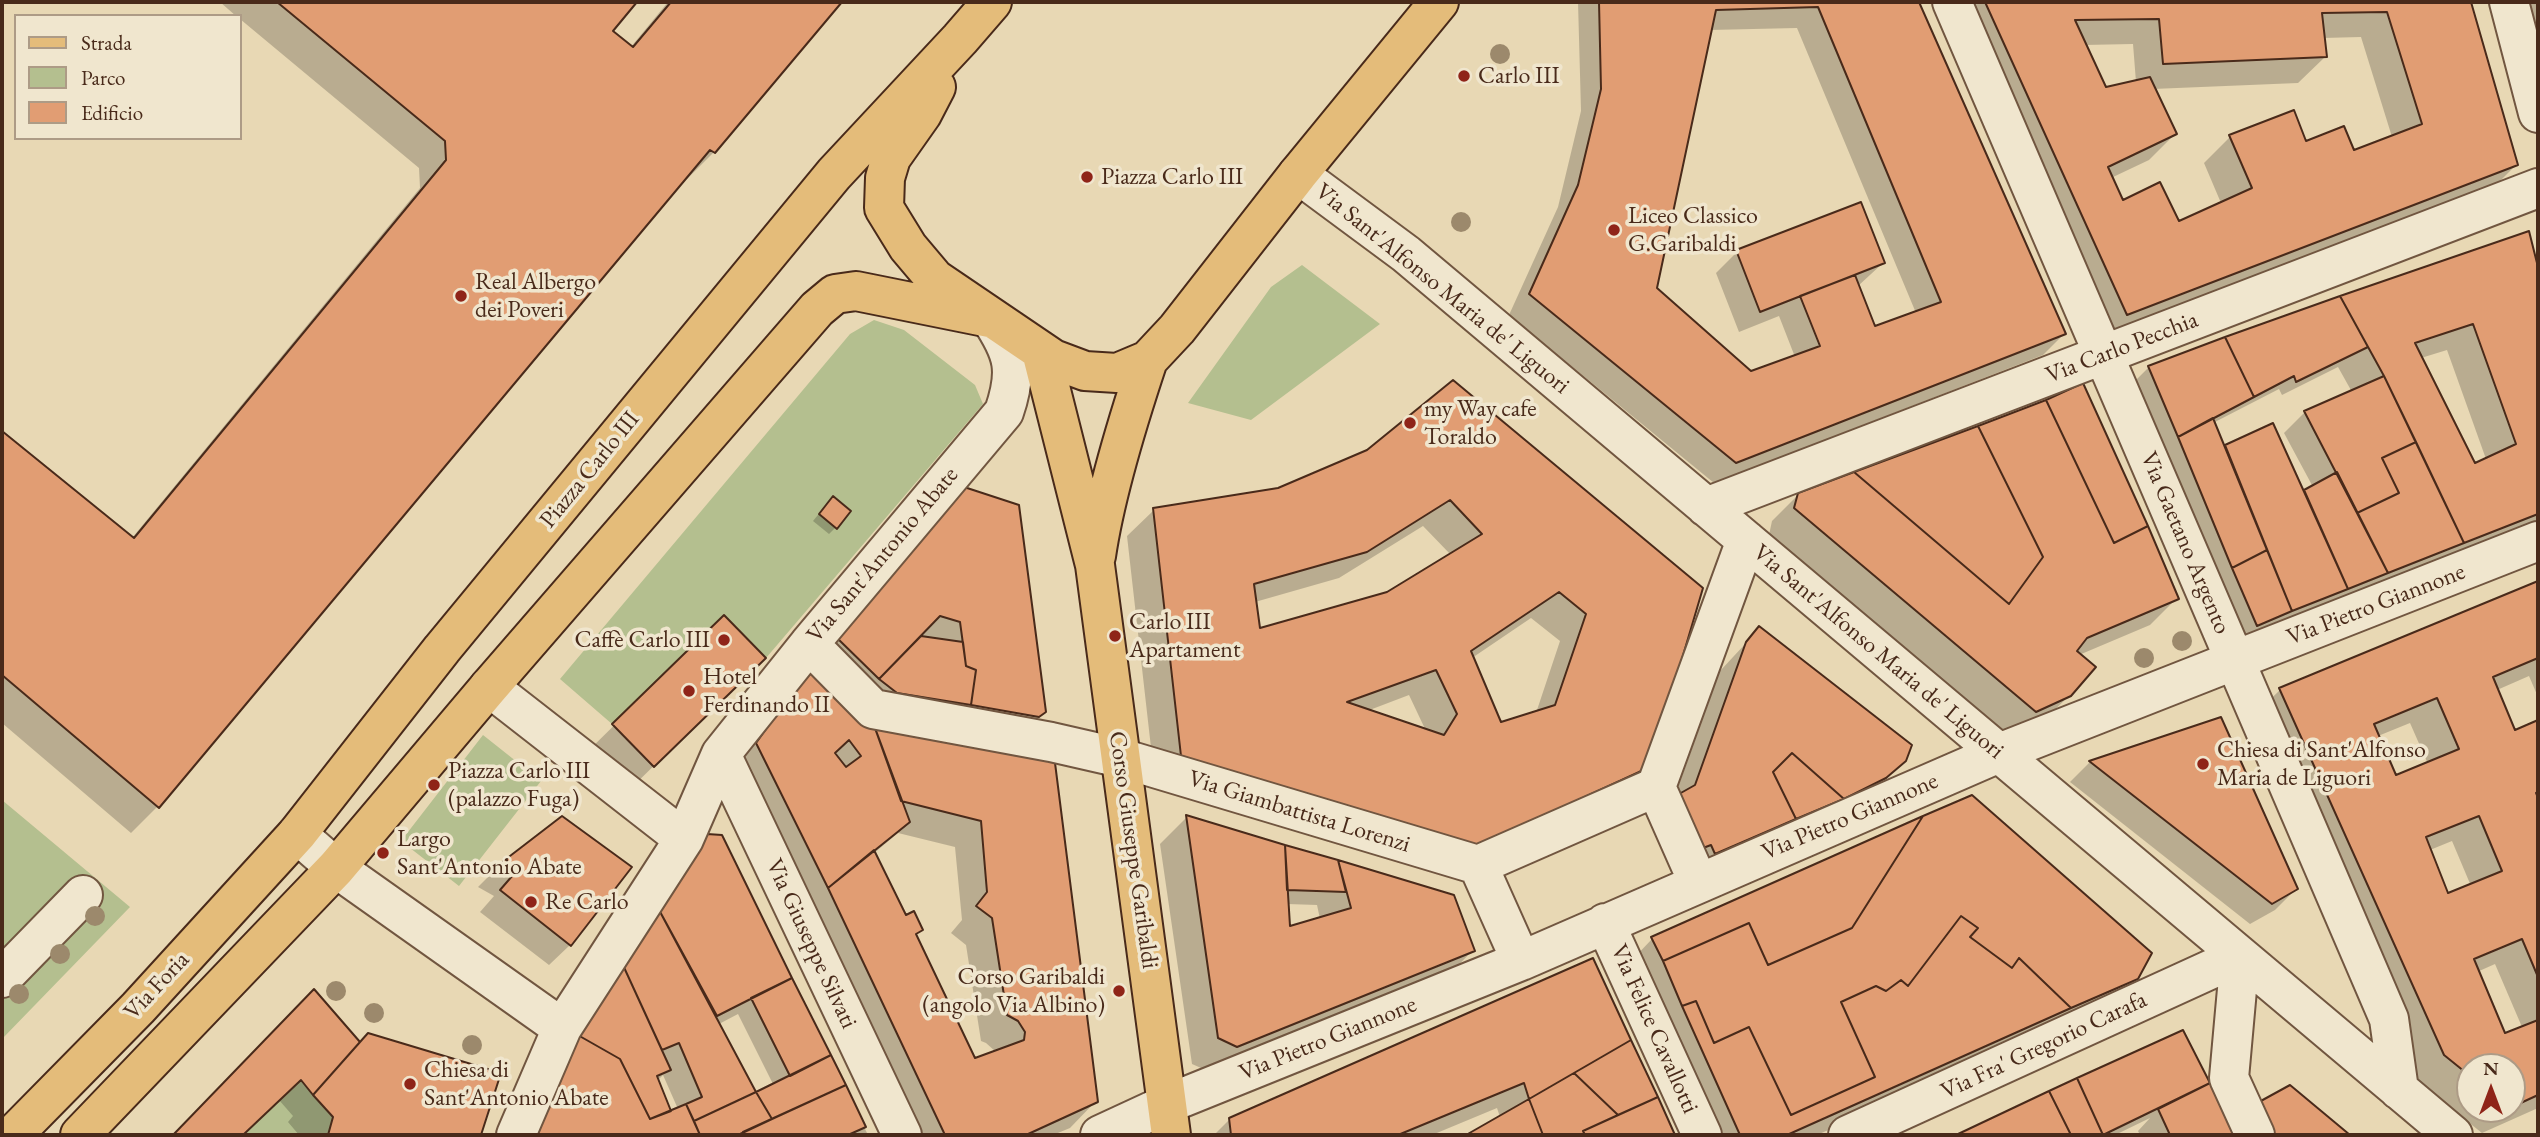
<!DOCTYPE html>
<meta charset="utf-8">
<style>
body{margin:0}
#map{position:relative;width:2540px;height:1137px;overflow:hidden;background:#e8d8b4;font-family:"EB Garamond",serif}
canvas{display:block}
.frame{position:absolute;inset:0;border:4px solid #492a1a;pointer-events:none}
.legend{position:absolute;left:14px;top:14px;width:228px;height:126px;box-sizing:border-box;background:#f0e6ce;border:2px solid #ad9b86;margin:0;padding:9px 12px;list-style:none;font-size:21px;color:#492a1a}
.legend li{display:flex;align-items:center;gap:14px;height:35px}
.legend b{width:35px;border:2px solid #ad9b86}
.north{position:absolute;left:2456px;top:1053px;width:70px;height:70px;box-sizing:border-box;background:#f0e6ce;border:2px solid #ad9b86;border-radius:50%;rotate:0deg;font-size:19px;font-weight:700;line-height:28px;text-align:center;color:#492a1a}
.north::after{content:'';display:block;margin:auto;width:24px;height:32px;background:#8f2418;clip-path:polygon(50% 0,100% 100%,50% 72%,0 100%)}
</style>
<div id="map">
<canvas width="2540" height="1137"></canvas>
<div class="frame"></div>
<ul class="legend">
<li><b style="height:9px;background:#e4bc7a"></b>Strada</li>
<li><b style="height:19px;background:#b4bf8f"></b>Parco</li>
<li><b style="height:19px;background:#e19d73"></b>Edificio</li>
</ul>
<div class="north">N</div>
</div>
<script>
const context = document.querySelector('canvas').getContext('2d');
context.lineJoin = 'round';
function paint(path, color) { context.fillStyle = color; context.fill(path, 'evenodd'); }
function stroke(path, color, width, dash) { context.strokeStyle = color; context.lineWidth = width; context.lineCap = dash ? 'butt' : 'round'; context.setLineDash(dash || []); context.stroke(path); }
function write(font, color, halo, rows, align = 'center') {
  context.font = font + ' "EB Garamond",serif'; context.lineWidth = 7; context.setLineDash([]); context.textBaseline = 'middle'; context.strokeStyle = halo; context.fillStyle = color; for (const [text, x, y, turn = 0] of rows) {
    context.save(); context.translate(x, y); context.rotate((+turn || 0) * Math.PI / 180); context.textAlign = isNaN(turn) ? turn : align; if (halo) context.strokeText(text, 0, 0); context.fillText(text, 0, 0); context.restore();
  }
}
const green = new Path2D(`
 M1302,265L1380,324L1251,420L1188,403L1271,287Z
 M874,320L904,330L975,385L983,404L766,658L724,615L612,724L560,679L850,334Z
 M483,735L541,781L459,886L401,841Z
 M2,800L130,907L2,1039Z
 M301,1080L333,1117L328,1135H243Z`);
const shadow = new Path2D(`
 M220,2H635L611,32L630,48L668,2H840L714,152L687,179L685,177L158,806L131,833L2,723V433L132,538L420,188L419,168L240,19V16H236Z
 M1578,2H1917L2064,334L2043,355L1714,483L1509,315L1558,207L1581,111ZM1797,28L1916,313L1874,328L1858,286L1883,263L1737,252L1716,273L1739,332L1779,316L1795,357L1751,373L1655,289L1710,30Z
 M1947,2H2470L2516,165L2490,191L2100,341ZM2361,37L2392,137L2353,152L2305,144L2230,137L2204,163L2221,203L2178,223L2122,203L2111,178L2149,160L2175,134L2153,89L2298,83L2325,57L2323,38ZM2133,44L2136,82L2105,89L2084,45Z
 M2522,2H2538V63Z
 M2528,233L2538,274V529L2242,639L2134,382L2149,367ZM2447,350L2486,459L2474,465L2421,358ZM2338,367L2352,392L2305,412L2284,433L2313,487L2303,492L2226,447L2224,449L2213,423L2279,389L2282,395Z
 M1368,452L1701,589L1648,766L1621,793L1446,873L1155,783L1127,536L1154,510L1278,490ZM1423,526L1451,555L1388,594L1259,630L1255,602L1339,578ZM1531,618L1560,641L1536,713L1500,724L1472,658ZM1409,695L1426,731L1367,711Z
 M1799,494L2176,599L2150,625L2079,655L2070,695L2042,722L2009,737L1769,535L1772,521Z
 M826,505L836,527L829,534L813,521Z
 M935,514L1044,712L1017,738L1096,1101L1070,1128L1053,1135H907L736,765ZM913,641L917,643L891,668L889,666ZM898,833L955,847L962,920L951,933L966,945L981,1041L986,1043L996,1052L974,1060L915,936L921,929L905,917L873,854Z
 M2538,583V697L2529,676L2497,690L2514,732L2538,722V1108L2482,1133L2418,1082L2253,716L2280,690ZM2410,723L2428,764L2395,778L2378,736ZM2452,841L2471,886L2447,895L2430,850ZM2495,964L2522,1027L2505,1036L2477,972ZM2470,1067H2512V1109H2470Z
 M724,617L729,692L619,800L579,760Z
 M1760,628L1905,760L1878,788L1688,879L1673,801L1720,671Z
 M2220,719L2296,889L2275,910L2250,924L2070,782L2090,762Z
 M1187,817L1453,897L1473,950L1447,977L1210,1072L1192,1064L1160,844ZM1287,904L1317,905L1320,919L1288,929Z
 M562,818L570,945L549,965L480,912L494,896L478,887L498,867Z
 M686,857L791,980L868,1135H516ZM738,1014L774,1086L755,1094L719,1024ZM663,1075L678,1109L670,1113L657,1081Z
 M1652,939L2137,978L2110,1005L1817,1135H1703L1632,960Z
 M1592,961L1673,1135H1469L1500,1117L1497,1108L1432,1135H1214L1230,1119Z
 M314,992L360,1044L499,1074L479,1135H299L288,1122L293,1116L279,1100L242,1135H174Z
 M2208,1083L2203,1088L2209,1086L2232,1135H2140L2138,1131L2150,1118L2115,1135H1960L2050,1093Z`);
const building = new Path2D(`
 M277,2H637L613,31L633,47L671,2H842L715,153L710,150L159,808L2,675V431L134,538L446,160L445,141Z
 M1599,2H1919L2066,334L1736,463L1529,294L1578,185L1601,89ZM1818,7L1941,302L1875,326L1855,275L1800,296L1820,346L1751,371L1657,288L1716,10Z
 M1985,2H2471L2518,165L2127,315ZM2387,12L2422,124L2354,150L2344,126L2306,141L2294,110L2229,135L2252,188L2179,221L2160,182L2123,200L2108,167L2177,134L2150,77L2106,87L2075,20L2159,19L2163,64L2327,57L2322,13Z
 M1861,202L1885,263L1760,312L1736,250Z
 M2529,231L2538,267V514L2464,543L2384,376L2340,296ZM2473,324L2516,444L2475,463L2415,343Z
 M2340,296L2368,347L2296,382L2294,376L2254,397L2225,337Z
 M2225,337L2254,397L2178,437L2148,366Z
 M2384,376L2416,442L2382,458L2399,493L2357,513L2304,411Z
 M1453,380L1703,588L1650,767L1474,848L1181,756L1153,508L1278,488L1367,450ZM1450,500L1482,534L1387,592L1260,628L1254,584L1367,552ZM1559,592L1586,614L1555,705L1501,722L1471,651ZM1436,670L1457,714L1444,735L1347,702Z
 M2083,383L2148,526L2114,543L2046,400Z
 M2046,400L2114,543L2148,526L2179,599L2087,638L2077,651L2096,667L2071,696L2036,712L1794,508L1798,493L1854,472L2009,604L2043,557L1978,426Z
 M2213,418L2267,550L2232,568L2178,437Z
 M2273,423L2348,589L2292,611L2225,445Z
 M1978,426L2043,557L2009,604L1854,472Z
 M2416,442L2464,543L2388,573L2357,513L2399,493L2382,458Z
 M2337,472L2388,573L2348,589L2304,490Z
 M961,486L1019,505L1046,712L1039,717L971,705L976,670L966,666L960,622L940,616L879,679L835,636Z
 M833,496L851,511L837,529L819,514Z
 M2267,550L2292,611L2257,626L2232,568Z
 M2538,581V658L2493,677L2515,730L2538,720V792L2536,793L2538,798V977L2522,939L2474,959L2505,1033L2538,1020V1095L2512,1107V1067H2470V1076L2444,1055L2279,688ZM2437,698L2459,749L2396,775L2374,724ZM2479,816L2502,871L2448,893L2426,837Z
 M724,615L766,658L654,767L612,724Z
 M1759,626L1912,745L1906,761L1886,778L1844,799L1792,753L1773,772L1796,819L1715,854L1711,845L1703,848L1679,794L1695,785L1746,642Z
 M921,636L963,642L966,666L976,670L971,705L897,693L879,679Z
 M811,666L871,717L910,822L828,888L756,743ZM849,740L861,756L846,767L835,753Z
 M871,717L1054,755L1098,1102L1026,1135H945L828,888L874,850L906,915L914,911L923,930L916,934L975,1058L1024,1040L1025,1032L1018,1021L1007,1015L992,918L976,906L987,892L981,821L901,801Z
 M2221,717L2298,889L2272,904L2089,761Z
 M1792,753L1844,799L1796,819L1773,772Z
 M1972,795L2152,953L2138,979L2071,1008L2019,958L2012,968L1970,937L1978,928L1961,916L1908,986L1901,980L1886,991L1876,986L1841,1002L1875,1077L1791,1115L1749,1027L1714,1043L1696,1001L1682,1006L1663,961L1749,923L1768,965L1852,928L1923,816Z
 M1186,815L1285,845L1290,926L1351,908L1338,860L1454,895L1475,951L1237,1047L1218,1038Z
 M562,816L632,867L571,946L500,890L513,875L497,866Z
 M1923,816L1852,928L1768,965L1749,923L1663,961L1651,937Z
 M707,834L722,835L792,978L717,1016L658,908Z
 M1285,845L1338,860L1346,892L1287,890Z
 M658,908L756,1092L694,1121L686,1104L702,1097L679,1043L662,1050L622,963Z
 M1961,916L1978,928L1970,937L2012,968L2019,958L2071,1008L1787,1135H1740L1682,1006L1696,1001L1714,1043L1749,1027L1791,1115L1875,1077L1841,1002L1876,986L1886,991L1901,980L1908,986Z
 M1593,958L1631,1040L1529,1099L1524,1083L1398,1135H1231L1229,1118Z
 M622,963L671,1070L657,1076L671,1111L650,1119L620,1059L576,1034Z
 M792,978L831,1055L790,1076L751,998Z
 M314,989L360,1042L313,1095L301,1080L243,1135H173Z
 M2183,1030L2210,1083L2103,1135L2077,1078Z
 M368,1033L501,1073L481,1135H328L333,1117L313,1095Z
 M576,1034L620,1059L650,1119L686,1104L700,1135H528Z
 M1631,1040L1658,1097L1618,1115L1574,1073Z
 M831,1055L846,1085L772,1119L756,1092Z
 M1574,1073L1618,1115L1583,1131L1585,1135H1543L1529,1099Z
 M2077,1078L2103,1135H2071L2049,1091Z
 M2210,1083L2234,1135H2170L2158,1109Z
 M846,1085L866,1127L848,1135H743V1132Z
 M2290,1085L2350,1135H2274L2259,1102Z
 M2049,1091L2071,1135H1956Z
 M756,1092L772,1119L738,1135H700L694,1121Z
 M1658,1097L1675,1135H1585L1583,1131Z
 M1529,1099L1543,1135H1466Z`);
const minor = new Path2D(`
 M1952,2L2389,1019L2399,1090
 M2509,2L2538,113
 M1298,174L1406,254L2453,1135
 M1706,507L2538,188
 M809,644L873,709L1051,742L1121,758L1478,865
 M489,687L684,839
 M721,754L902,1135
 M1656,787L1746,540
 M297,834L336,868L562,1028
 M1605,923L1702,1135
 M2240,956L2229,1078L2255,1135
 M1521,961L1478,865L1656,787L1698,882
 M2,978L83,895
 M516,1135L562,1028L684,839L721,754L809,644L1004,412C1018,371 1014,354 990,318
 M1100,1135L1167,1104L1521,961L1999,753L2538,541
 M1848,1135L2240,956`);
const major = new Path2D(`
 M936,87L922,114L891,158L885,178L884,208L908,247L935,279L1053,359L1085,371L1117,373L1148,360L1177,329L1298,174L1439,2
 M1041,351L1095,565L1171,1135
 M1096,556C1105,494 1128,420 1148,360
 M13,1135L138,1008L297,834L442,649L834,174L960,39L992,2
 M80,1135L336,868L489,687L817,309L835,294L856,291L990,318`);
const trees = [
 [1500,54],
 [1461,222],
 [2182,641],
 [2144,658],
 [95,916],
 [60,954],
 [336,991],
 [19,994],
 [374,1013],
 [472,1045]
];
const markers = [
 [1464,76,7,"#8f2418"],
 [1087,177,7,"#8f2418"],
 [1614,230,7,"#8f2418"],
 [461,296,7,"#8f2418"],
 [1410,423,7,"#8f2418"],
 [1115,636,7,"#8f2418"],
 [724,640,7,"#8f2418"],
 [689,691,7,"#8f2418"],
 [2203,764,7,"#8f2418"],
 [434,785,7,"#8f2418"],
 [383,853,7,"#8f2418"],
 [531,902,7,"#8f2418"],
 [1119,991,7,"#8f2418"],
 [410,1084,7,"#8f2418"]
];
const poiNames = [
 ["Carlo III",1478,76],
 ["Piazza Carlo III",1101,177],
 ["Liceo Classico",1628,216],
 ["G.Garibaldi",1628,244],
 ["Real Albergo",475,282],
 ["dei Poveri",475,310],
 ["my Way cafe",1424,409],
 ["Toraldo",1424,437],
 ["Carlo III",1129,622],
 ["Apartament",1129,650],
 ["Caffè Carlo III",710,640,"right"],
 ["Hotel",703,677],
 ["Ferdinando II",703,705],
 ["Chiesa di Sant'Alfonso",2217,750],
 ["Maria de Liguori",2217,778],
 ["Piazza Carlo III",448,771],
 ["(palazzo Fuga)",448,799],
 ["Largo",397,839],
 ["Sant'Antonio Abate",397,867],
 ["Re Carlo",545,902],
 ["Corso Garibaldi",1105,977,"right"],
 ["(angolo Via Albino)",1105,1005,"right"],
 ["Chiesa di",424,1070],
 ["Sant'Antonio Abate",424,1098]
];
const streetNames = [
 ["Via Sant'Alfonso Maria de' Liguori",1442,289,39],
 ["Via Carlo Pecchia",2122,348,-21],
 ["Piazza Carlo III",590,470,-51],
 ["Via Gaetano Argento",2185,543,67],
 ["Via Sant'Antonio Abate",883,555,-50],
 ["Via Pietro Giannone",2376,605,-21],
 ["Via Sant'Alfonso Maria de' Liguori",1878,652,40],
 ["Via Giambattista Lorenzi",1299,812,17],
 ["Via Pietro Giannone",1850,817,-23],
 ["Corso Giuseppe Garibaldi",1133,850,82],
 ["Via Giuseppe Silvati",811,944,65],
 ["Via Foria",157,986,-47],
 ["Via Felice Cavallotti",1654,1029,66],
 ["Via Pietro Giannone",1328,1039,-22],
 ["Via Fra' Gregorio Carafa",2044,1046,-25]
];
paint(green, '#b4bf8f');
paint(shadow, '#0003');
paint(building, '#e19d73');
stroke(building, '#492a1a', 2);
stroke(minor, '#715640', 42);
stroke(major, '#492a1a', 42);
stroke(minor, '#f0e6ce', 38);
stroke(major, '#e4bc7a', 38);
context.fillStyle = '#9c896c';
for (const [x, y] of trees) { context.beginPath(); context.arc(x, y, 10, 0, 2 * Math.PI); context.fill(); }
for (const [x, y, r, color] of markers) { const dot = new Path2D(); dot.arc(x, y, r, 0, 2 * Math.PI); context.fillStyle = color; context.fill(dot); stroke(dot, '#f0e6ce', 2.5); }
write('24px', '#492a1a', '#f0e6ce', poiNames, 'left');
write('24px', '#492a1a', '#f0e6ce', streetNames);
</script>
